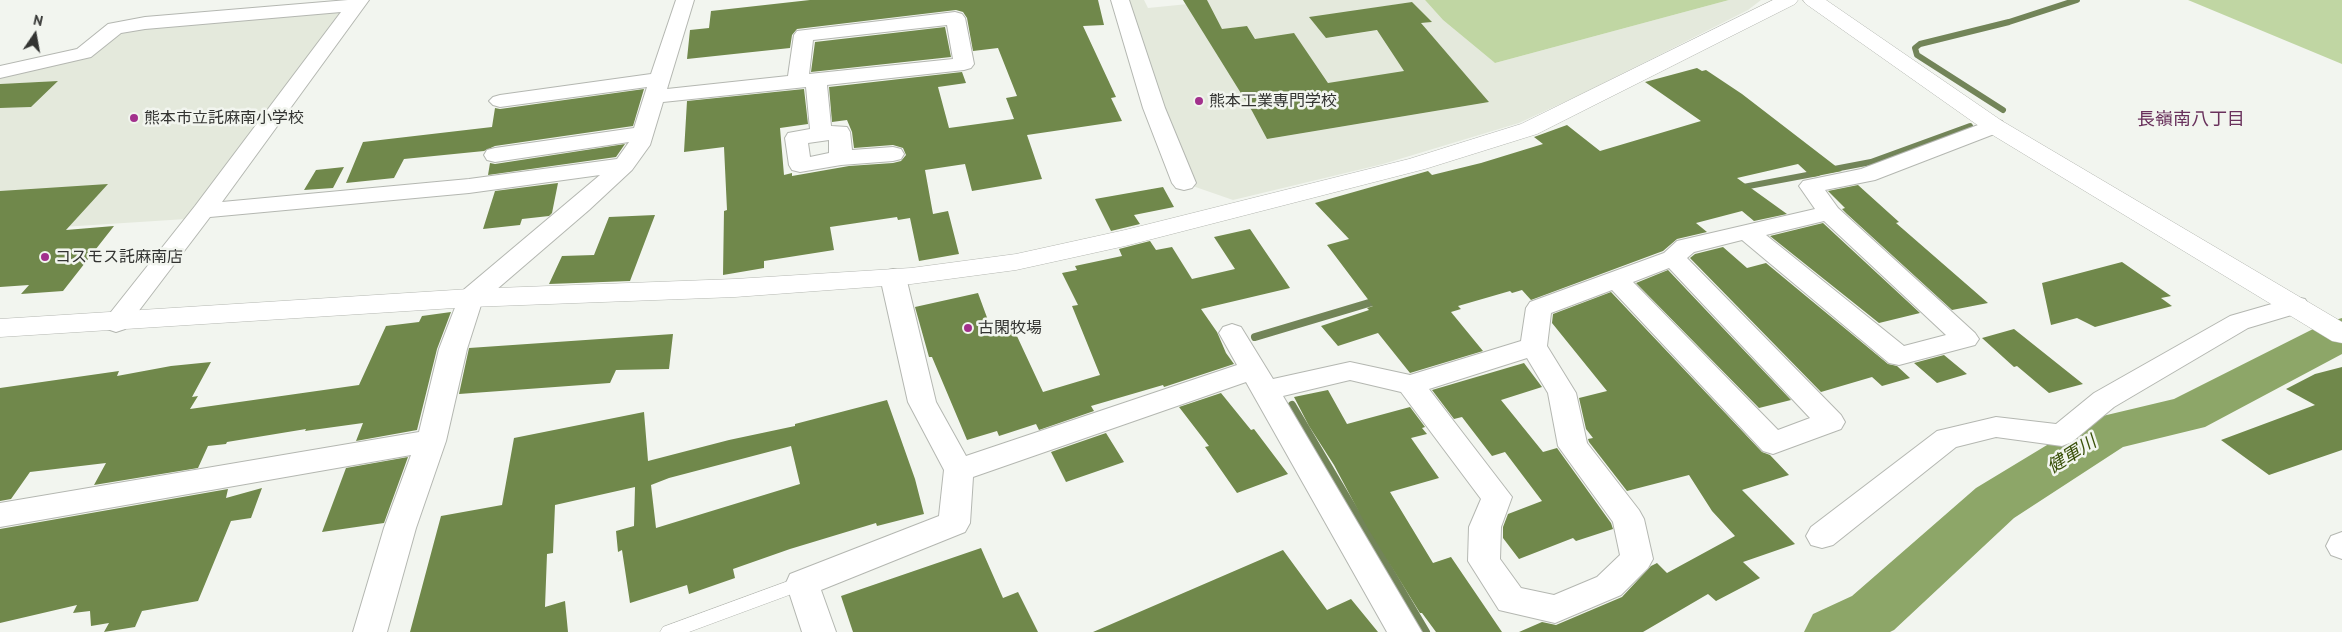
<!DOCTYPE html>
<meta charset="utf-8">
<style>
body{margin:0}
#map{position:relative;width:2342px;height:632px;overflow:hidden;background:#f2f5ef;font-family:"PT Sans",sans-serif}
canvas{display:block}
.north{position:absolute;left:10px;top:10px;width:50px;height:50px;-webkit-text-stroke:4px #f2f5ef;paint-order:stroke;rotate:12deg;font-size:14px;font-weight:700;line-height:20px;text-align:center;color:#333432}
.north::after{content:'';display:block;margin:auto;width:18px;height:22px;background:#333432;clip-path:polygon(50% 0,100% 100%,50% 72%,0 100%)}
</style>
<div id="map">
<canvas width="2342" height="632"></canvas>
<div class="north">N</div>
</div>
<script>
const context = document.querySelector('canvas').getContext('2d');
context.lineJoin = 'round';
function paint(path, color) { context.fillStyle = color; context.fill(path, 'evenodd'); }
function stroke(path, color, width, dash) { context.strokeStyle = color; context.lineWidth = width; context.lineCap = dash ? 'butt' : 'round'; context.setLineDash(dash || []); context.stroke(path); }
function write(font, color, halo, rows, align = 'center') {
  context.font = font + ' "PT Sans","Noto Sans JP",sans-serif'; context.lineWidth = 5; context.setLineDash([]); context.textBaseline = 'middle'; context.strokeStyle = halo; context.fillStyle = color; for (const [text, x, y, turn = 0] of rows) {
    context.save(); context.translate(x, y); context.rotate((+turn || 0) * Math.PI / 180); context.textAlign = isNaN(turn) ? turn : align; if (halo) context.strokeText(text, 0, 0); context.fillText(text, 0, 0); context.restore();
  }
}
const built = new Path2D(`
 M1129,0H1144L1148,8L1208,2L1207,0H1425L1443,20L1495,63L1729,0H1761L1748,10L1584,93L1519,123L1383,164L1233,200L1184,183ZM1412,2L1431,22L1327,38L1310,18ZM1247,26L1302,110L1419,93L1391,51L1438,43L1489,102L1267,139L1252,111L1203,32ZM1294,34L1334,91L1263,38Z
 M346,10L186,219L0,231V108L31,107L58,81L0,84V76L106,44L128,28Z`);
const green = new Path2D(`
 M1425,0H1729L1495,63L1443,20Z
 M2188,0H2342V64Z`);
const streamFar1 = new Path2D(`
 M2003,110L1917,55L1915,48L1920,44L2009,22L2077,0
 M1829,170L1871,162L1970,126
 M1738,188L1818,173`);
const stream = new Path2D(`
 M1255,337L1379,300
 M1292,405L1426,632`);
const river = new Path2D(`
 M2342,318V354L2205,427L2123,447L2014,518L1894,630L1890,632H1804L1813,614L1852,596L1976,488L2090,419L2174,399L2325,323Z`);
const building = new Path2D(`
 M810,0H1098L1104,25L1083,26L1116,97L1111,98L1122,121L1027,135L1042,179L972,191L965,164L925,170L933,214L948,211L959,254L919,261L910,218L898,220L897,217L830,227L834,250L764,261V268L723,275L724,211L727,210L724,147L684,152L687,101L804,89L808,124L780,128L784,175L792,173V176L849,166L893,163L901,161L906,155L903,148L893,145L854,148L852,132L847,120L832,122L829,87L962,72L966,83L938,87L949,128L1014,119L1006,98L1017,96L998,48L973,51L967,18L963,12L956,10L797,29L792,35L790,48L687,59L690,30L709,28L711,11Z
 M1183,0H1207L1222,29L1247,26L1255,39L1294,33L1328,83L1404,71L1377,30L1326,38L1309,17L1412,2L1432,22L1421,23L1489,102L1267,139L1252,111Z
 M945,27L951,57L811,72L815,42Z
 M1697,68L1702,71L1706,70L1742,94L1842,171L1812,177L1798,164L1737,178L1787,214L1754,221L1742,211L1696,223L1707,232L1677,239L1663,251L1531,300L1522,290L1512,293L1510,291L1458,306L1461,309L1451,312L1483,351L1410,373L1378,333L1338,346L1321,326L1369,310L1367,308L1373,306L1327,245L1349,239L1315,203L1428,171L1432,175L1481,163L1543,144L1534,137L1567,125L1600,151L1701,121L1645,82Z
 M58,81L31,107L0,108V84Z
 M644,89L633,126L495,146L484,151L404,159L394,178L346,183L363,142L492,127L495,108L500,109Z
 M625,144L616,157L488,175L490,163L495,164Z
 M344,167L333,188L304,190L316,170Z
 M558,183L552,213L549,216L522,219L520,225L483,229L495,191Z
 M108,184L66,230L114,226L63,291L21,294L29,285L0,287V191Z
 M1858,185L1899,222L1896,223L1988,303L1952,310L1847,214L1842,209L1845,208L1828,191Z
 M1163,187L1174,207L1134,215L1140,224L1111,231L1095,199Z
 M655,215L630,281L549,284L562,256L594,255L609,217Z
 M1823,223L1920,313L1879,323L1770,236Z
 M1250,229L1290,288L1201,309L1217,332L1226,353L1234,364L1164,387L1163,385L1091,406L1094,411L1039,430L1036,424L999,436L997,431L967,440L932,357H929L915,307L978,293L989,323L1009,319L1043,392L1100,375L1072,306L1078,305L1062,273L1077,270L1075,266L1122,256L1119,249L1150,241L1156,250L1172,247L1192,279L1235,269L1214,237Z
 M1723,247L1747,268L1766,263L1888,364L1897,366L1910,378L1882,386L1872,377L1821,392L1690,258L1695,254Z
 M2122,262L2171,296L2161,298L2172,306L2095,327L2077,318L2051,325L2042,283Z
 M1668,270L1791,400L1759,408L1636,283Z
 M1611,292L1762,452L1770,455L1789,475L1742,490L1795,544L1743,562L1760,578L1716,601L1708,594L1643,632H1519L1542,622L1556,625L1622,597L1651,566L1657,563L1667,573L1735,536L1712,511L1689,475L1627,491L1589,442L1588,439L1593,438L1586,429L1579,398L1607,391L1552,323L1553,314Z
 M451,312L437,349L417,430L356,441L363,423L305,431L306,429L227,442L226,444L208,446L198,468L94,485L106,463L30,472L11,499L0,501V388L119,371L117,376L171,366L211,362L192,397L198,396L190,409L359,385L386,326L419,322L422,316Z
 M2014,329L2083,384L2049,393L2017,366L2014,367L1982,338Z
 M673,334L669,369L616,370L610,383L459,394L469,348Z
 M1944,355L1967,374L1937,383L1914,363Z
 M1524,363L1542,387L1501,400L1543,452L1557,448L1611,523L1613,529L1576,541L1573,538L1519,559L1503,538V527L1508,514L1542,501L1505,452L1492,456L1462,417L1454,419L1432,390Z
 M2342,367V450L2269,475L2221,440L2315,405L2286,389L2315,374Z
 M1328,390L1347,424L1410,407L1425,427L1422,428L1427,434L1411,438L1439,478L1390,492L1433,563L1451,557L1502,632H1436L1422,613H1420L1367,527L1334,465L1309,426L1294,397Z
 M1221,393L1251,430L1254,429L1288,474L1237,493L1205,447L1209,446L1179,407Z
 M887,400L915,479L924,514L877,526L876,523L790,549L733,569L735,578L689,594L687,585L630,603L622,550L618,552L616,531L634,526L635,487L555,505L553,553L547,554L545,607L565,601L568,632H410L441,516L502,505L514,438L644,412L648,461L729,440L795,426V424ZM791,446L800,484L656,528L651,485L669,478Z
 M1106,433L1124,462L1066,482L1051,452Z
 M408,457L384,523L322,532L346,468Z
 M262,488L251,518L231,521L198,601L142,611L135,627L104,632L109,623L91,626L90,611L73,613L77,605L0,623V529L228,489L226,498Z
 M981,548L1003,598L1018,592L1038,632H853L841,596Z
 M1283,550L1327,610L1351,599L1378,632H1093Z`);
const lane = new Path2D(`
 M802,576L808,578L811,583L808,588L689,632H660L663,627Z`);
const street = new Path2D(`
 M348,0H369L222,202L469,179L617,159L629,142L495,162L487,160L484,155L487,150L495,148L634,128L647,87L500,107L493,105L489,101L493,97L500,95L651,74L676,0H694L667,89L788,76L794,35L797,31L955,12L962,14L965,18L974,64L971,68L964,70L827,85L831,126L847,127L850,132L852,150L893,147L901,149L904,154L901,159L893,161L841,165L800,172L792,170L789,165L785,138L788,133L810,129L806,87L663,102L650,145L632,170L589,210L482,302L467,349L446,441L416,528L387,632H353L384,528L411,455L0,527V503L419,432L439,349L461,292L600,175L469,193L210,217L125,329L116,332L107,329L103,323L107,317L195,206L341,12L145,29L121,33L91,57L0,78V66L77,49L108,24L145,17ZM947,25L953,59L809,74L813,40ZM829,140V153L810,157L808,143Z
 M1111,0H1129L1165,108L1196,183L1192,188L1184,190L1176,188L1172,183L1143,108Z
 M1994,119L2002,121L2005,126L2002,131L1875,180L1825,190L1838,208L1975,333L1979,339L1975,345L1899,365L1889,363L1742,240L1694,252L1687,258L1841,415L1845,422L1841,429L1773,454L1763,451L1612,290L1551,313L1547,346L1576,393L1587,443L1639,510L1644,519L1653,559L1648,568L1621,595L1555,623L1499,610L1468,561L1469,527L1481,499L1401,392L1350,380L1283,396L1422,632H1387L1246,382L973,477L970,523L965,532L821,590L836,632H802L786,583L790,574L939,516L944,470L908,402L880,277L884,271L893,269L902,271L906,277L936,402L966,456L1237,365L1219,333L1223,327L1232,324L1241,327L1273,379L1350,362L1410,375L1521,341L1526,308L1530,302L1664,253L1677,241L1815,209L1799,186L1803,181L1861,169ZM1824,221L1946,335L1904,346L1766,235ZM1669,268L1810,418L1778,430L1633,282ZM1527,358L1548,393L1558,446L1613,522L1620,555L1597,577L1554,595L1521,588L1500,559L1501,527L1512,497L1429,389Z
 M2296,297L2305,299L2309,305L2305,311L2248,328L2114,407L2072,442L2062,446L1996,437L1956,447L1833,545L1822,548L1811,545L1806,536L1811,527L1937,431L1996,417L2056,424L2094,393L2230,316Z
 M2342,532V559L2331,555L2326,546L2331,536Z`);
const secondary = new Path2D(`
 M1773,0H1798L1795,4L1537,134L1425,169L1125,246L1016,270L911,284L735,297L470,307L0,337V319L470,289L735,279L911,268L1016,254L1125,230L1409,159L1521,124Z
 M1803,0H1826L2002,121L2342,322V343L2332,341L1986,131L1806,4Z`);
const markers = [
 [1199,101,5,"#a2308c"],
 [134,118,5,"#a2308c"],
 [45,257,5,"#a2308c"],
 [968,328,5,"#a2308c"]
];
const poiNames = [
 ["熊本工業専門学校",1209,101],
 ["熊本市立託麻南小学校",144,118],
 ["コスモス託麻南店",55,257],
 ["古閑牧場",978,328]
];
const neighbourhoodNames = [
 ["長嶺南八丁目",2191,120]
];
const waterNames = [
 ["健軍川",2072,455,-32]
];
paint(built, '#e4e9dc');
paint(green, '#c0d6a3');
stroke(streamFar1, '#728458', 6);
stroke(stream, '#728458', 8);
paint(river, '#8da668');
paint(building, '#70884b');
stroke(lane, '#b4b7b1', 1);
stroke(street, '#b4b7b1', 2);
stroke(secondary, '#b4b7b1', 1);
paint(lane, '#fff');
paint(street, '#fff');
paint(secondary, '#fff');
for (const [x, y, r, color] of markers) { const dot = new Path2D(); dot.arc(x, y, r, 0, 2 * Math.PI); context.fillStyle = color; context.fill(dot); stroke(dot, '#f2f5ef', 2); }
write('16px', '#333432', '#f2f5ef', poiNames, 'left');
write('18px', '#69315c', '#f2f5ef', neighbourhoodNames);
write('italic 18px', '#395009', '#f2f5ef', waterNames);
</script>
